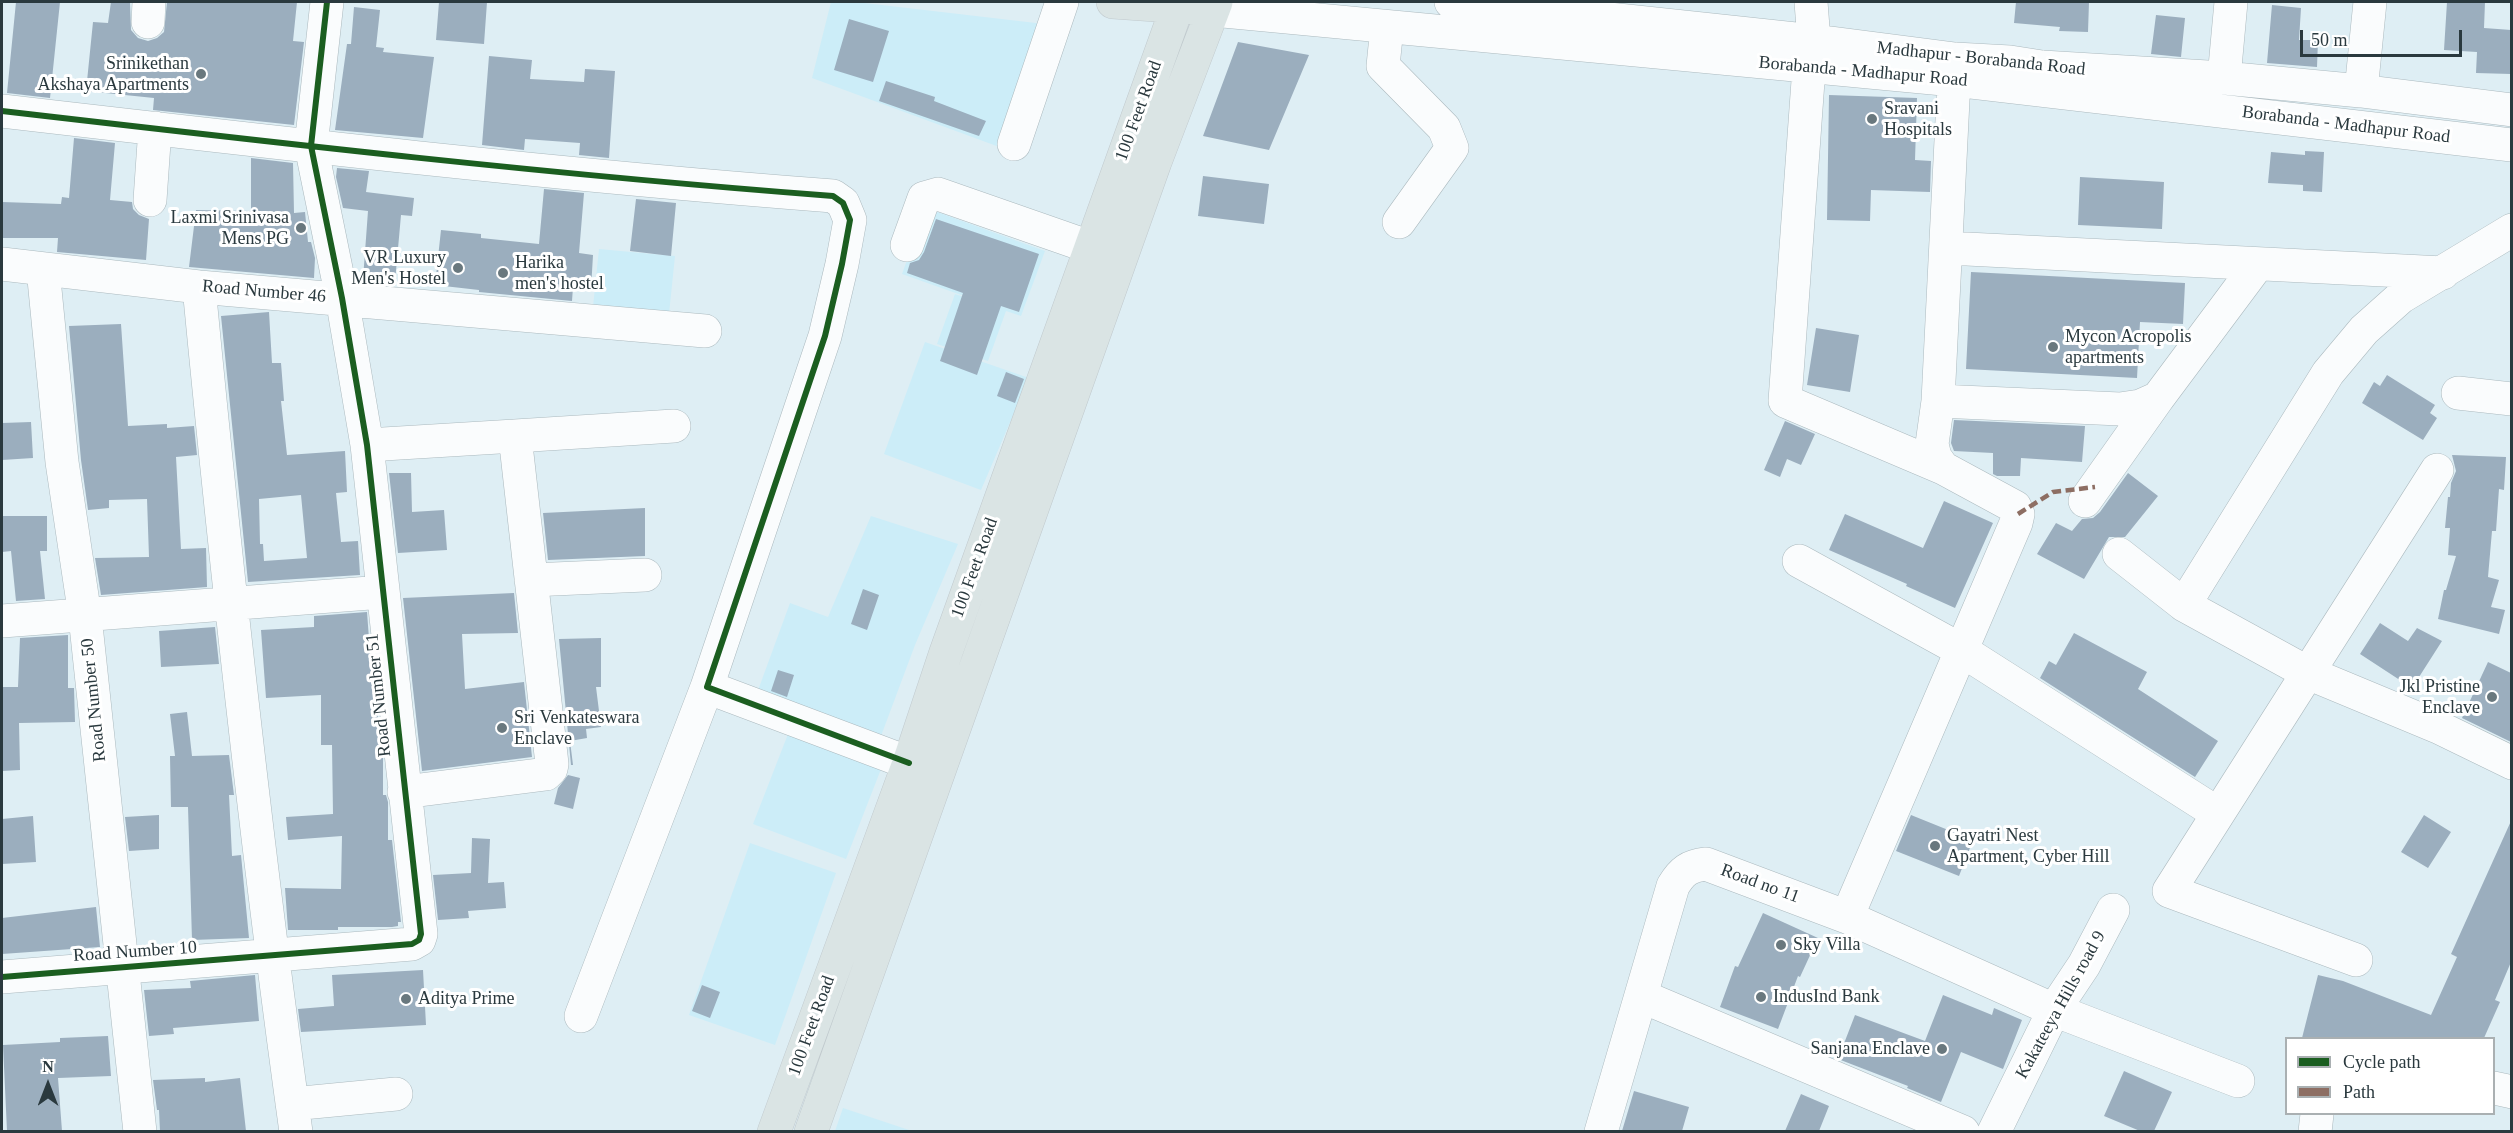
<!DOCTYPE html>
<style>
body{margin:0}
#map{position:relative;width:2513px;height:1133px;overflow:hidden;background:#deeef4;font-family:"Times New Roman",serif}
canvas{display:block}
.frame{position:absolute;inset:0;border:3px solid #2a393e;pointer-events:none}
.legend{position:absolute;left:2285px;top:1037px;width:210px;height:78px;box-sizing:border-box;background:#fff;border:2px solid #aab0b2;margin:0;padding:8px 10px;list-style:none;font-size:18px;color:#2a393e}
.legend li{display:flex;align-items:center;gap:12px;height:30px}
.legend b{width:30px;border:2px solid #aab0b2}
.north{position:absolute;left:18px;top:1055px;width:60px;height:60px;-webkit-text-stroke:4px #fff;paint-order:stroke;rotate:0deg;font-size:16px;font-weight:700;line-height:24px;text-align:center;color:#2a393e}
.north::after{content:'';display:block;margin:auto;width:21px;height:27px;background:#2a393e;clip-path:polygon(50% 0,100% 100%,50% 72%,0 100%)}
.scale{position:absolute;left:2300px;top:30px;width:162px;height:27px;box-sizing:border-box;border:3px solid #2a393e;border-top:0;padding-left:8px;font-size:18px;line-height:21px;white-space:nowrap;color:#2a393e;-webkit-text-stroke:4px #fff;paint-order:stroke}
</style>
<div id="map">
<canvas width="2513" height="1133"></canvas>
<div class="frame"></div>
<ul class="legend">
<li><b style="height:8px;background:#1b5e20"></b>Cycle path</li>
<li><b style="height:8px;background:#8d6e63"></b>Path</li>
</ul>
<div class="north">N</div>
<div class="scale">50 m</div>
</div>
<script>
const context = document.querySelector('canvas').getContext('2d');
context.lineJoin = 'round';
function paint(path, color) { context.fillStyle = color; context.fill(path, 'evenodd'); }
function stroke(path, color, width, dash) { context.strokeStyle = color; context.lineWidth = width; context.lineCap = dash ? 'butt' : 'round'; context.setLineDash(dash || []); context.stroke(path); }
function write(font, color, halo, rows, align = 'center') {
  context.font = font + ' "Times New Roman",serif'; context.lineWidth = 6; context.setLineDash([]); context.textBaseline = 'middle'; context.strokeStyle = halo; context.fillStyle = color; for (const [text, x, y, turn = 0] of rows) {
    context.save(); context.translate(x, y); context.rotate((+turn || 0) * Math.PI / 180); context.textAlign = isNaN(turn) ? turn : align; if (halo) context.strokeText(text, 0, 0); context.fillText(text, 0, 0); context.restore();
  }
}
const built = new Path2D(`
 M831,2H856L1070,27L1021,155L812,78Z
 M926,208L1045,251L1021,316L1006,311L988,361L937,344L955,294L995,307L902,274Z
 M599,249L675,256L669,314L593,307Z
 M925,342L1029,378L981,490L884,454Z
 M871,516L958,544L915,645L881,736L757,693L790,603L828,617Z
 M790,729L883,764L846,859L753,824Z
 M750,843L836,873L775,1045L689,1015Z
 M843,1108L912,1131H835Z`);
const building = new Path2D(`
 M16,2H60L50,98L7,93Z
 M111,2H130L131,30L138,38L148,41L157,38L164,32L167,2H297L293,41L304,42L294,125L153,110L154,98L86,91L93,22L108,23Z
 M439,2H487L484,44L436,40Z
 M2016,2H2089L2088,32L2059,31L2060,27L2014,23Z
 M2447,2H2485L2484,28L2511,30V74L2476,73L2477,52L2444,50Z
 M2272,5L2301,8L2299,40H2318L2317,67L2267,63Z
 M354,7L380,10L376,47L384,48L383,52L434,57L423,138L335,130L347,44H351Z
 M2156,15L2185,18L2181,57L2151,54Z
 M849,19L889,31L873,82L834,70Z
 M1238,42L1309,55L1269,150L1203,136Z
 M489,56L532,60L530,79L584,82L585,69L615,71L609,158L579,155L580,143L525,139L524,150L482,145Z
 M886,81L935,97L934,101L986,121L979,136L879,101Z
 M1829,95L1917,98L1915,160L1931,161L1930,192L1871,190L1870,221L1827,220Z
 M74,138L115,143L110,200L132,202L133,209L139,215L149,219L146,260L57,252L58,238H2V202L61,204L62,197L69,198Z
 M2305,151L2324,152L2322,192L2303,191V185L2268,183L2271,152L2305,155Z
 M251,158L293,163L294,213L305,212L308,242H311L315,258L314,278L189,267L196,210L251,211Z
 M337,168L369,171L366,192L414,198L412,216L401,215L395,282L363,279L368,211L343,208L336,177Z
 M1203,176L1269,184L1264,224L1198,216Z
 M2080,177L2164,182L2162,229L2078,225Z
 M544,189L584,193L579,253L593,255L591,289L573,287L572,301L479,292V290L435,285L441,230L481,234V238L539,244Z
 M636,199L676,203L671,256L630,251Z
 M936,219L1039,254L1019,312L1001,306L977,375L940,361L963,293L907,273L910,263L919,260L924,252Z
 M1971,272L2185,283L2183,324L2140,322L2137,378L1966,369Z
 M269,312L272,363H281L284,401H281L287,455L345,451L347,492L336,493L341,542L358,541L360,575L248,582L221,316ZM301,495L307,558L264,561L263,544H260L259,499Z
 M121,324L128,426L167,424V428L194,426L197,455L176,457L181,549L206,548L207,587L101,595L95,558L149,557L147,499L109,500V508L88,510L81,460L69,326Z
 M1816,328L1859,335L1850,392L1807,385Z
 M1006,372L1024,379L1015,403L997,396Z
 M2387,375L2435,405L2430,413L2437,418L2423,440L2362,403L2374,382L2380,386Z
 M1954,420L2085,426L2082,462L2021,458L2020,476H1997L1993,474V453L1954,451L1951,443Z
 M1785,421L1815,434L1801,465L1787,459L1780,477L1764,470Z
 M31,422L33,458L2,460V423Z
 M2452,455L2506,457L2504,490L2499,489L2496,531H2492L2488,577L2499,580L2491,607L2505,610L2499,634L2438,619L2444,590H2446L2456,556L2448,555L2450,528H2445L2448,497H2450L2451,483L2456,471Z
 M389,473H411L412,512L444,510L447,550L398,553Z
 M2128,473L2158,496L2125,537H2109L2084,579L2037,554L2056,523L2072,531L2082,519L2093,518L2100,512Z
 M1944,501L1993,523L1955,608L1906,586L1907,584L1829,550L1845,514L1923,548Z
 M645,508V556L548,560L543,513Z
 M2,516H47V551H40L45,599L16,601L11,551L2,552Z
 M863,589L879,595L867,630L851,624Z
 M514,593L518,633L462,634L465,689L524,682L532,757L422,771L403,598Z
 M367,612L374,706H377L380,749H382L383,759V795H386L388,802V840H392L401,922H398V926L392,927H338V930H288L285,888L341,889L342,836L288,840L286,817L333,814L332,745H321V695L266,698L261,630L314,627V616Z
 M2380,623L2408,641L2417,628L2442,641L2412,688L2360,654Z
 M215,627L219,664L161,667L159,631Z
 M2074,633L2147,672L2138,689L2218,741L2195,777L2040,678L2049,661L2056,665Z
 M68,635V688H74L75,722L19,723L20,770L2,771V687H18L20,638Z
 M601,638V687H596L601,727L586,729L587,738L570,741L573,765H571L559,639Z
 M2488,662L2511,673V742L2462,718Z
 M778,670L794,675L787,697L771,691Z
 M187,712L192,756L229,755L234,795H229L232,856L241,855L249,938L192,940L188,807H171L170,756H175L170,714Z
 M568,775L580,778L573,809L554,804L558,788Z
 M159,815V849L129,851L125,817Z
 M1911,815L1973,840L1959,876L1896,851Z
 M2424,815L2451,832L2428,868L2401,852Z
 M33,816L36,862L2,864V819Z
 M2511,821V962L2495,1000L2500,1002L2484,1038H2302L2318,975L2343,981L2431,1015L2457,957L2451,954Z
 M472,838L490,839L488,883L504,882L506,908L468,911L469,918L438,920L433,875L471,873Z
 M96,907L100,947L2,954V918Z
 M1763,913L1818,938L1800,977L1798,976L1778,1029L1720,1007L1735,966L1738,967Z
 M423,970L426,1025L301,1032L298,1009L334,1006L332,975Z
 M255,975L259,1021L173,1028L174,1034L149,1036L144,990L191,988L190,981Z
 M702,985L720,992L710,1018L692,1011Z
 M1943,995L1992,1015L1994,1008L2022,1020L2003,1069L1961,1052L1941,1102L1907,1088L1908,1086L1838,1059L1855,1015L1925,1041Z
 M108,1036L111,1076L58,1078L62,1131H7L3,1045L60,1042V1038Z
 M2124,1071L2172,1092L2154,1131H2140L2104,1116Z
 M205,1078V1082L240,1078L246,1131H160L159,1110H157L153,1080Z
 M1634,1091L1689,1107L1682,1131H1622Z
 M1801,1094L1829,1106L1819,1131H1785Z`);
const minor = new Path2D(`
 M1451,2L1814,41L1955,59L2010,62L2042,67L2224,78L2361,91L2512,110
 M1811,2L1814,41
 M1213,10L1954,80L2512,145
 M148,22L149,2
 M1387,27L1383,66L1444,128L1452,148L1399,222
 M1809,67L1785,401L1943,468
 M2224,78L2231,2
 M2361,91L2370,2
 M2,111C278,143 555,175 833,196L843,203L850,220L842,264L825,336L707,687L909,763
 M1014,144L1062,2
 M150,200L155,128
 M907,245L924,198L938,194L1090,247
 M1947,248L2443,273
 M2,264L199,287L705,331
 M43,269L62,462L85,616L140,1132
 M199,287C226,569 257,851 296,1132
 M2458,393L2512,399
 M1938,401L2120,409L2140,406L2158,398L2258,264
 M515,436L674,426
 M367,445L515,436L552,764L551,769L546,774L404,792
 M2085,501L2158,398
 M2119,554L2184,605L2308,673L2438,727L2512,763
 M1799,561L1961,650L2217,813
 M531,580L645,575
 M2184,605L2328,373L2364,330L2401,297L2512,230
 M2,621L383,592
 M1847,917L2016,523L2018,514L2015,507L1943,468L1935,457L1932,444L1938,401L1954,80
 M2356,960L2169,891L2437,470
 M2,977L412,944L419,940L421,934L367,445L342,298L311,146L327,2
 M1641,996L1963,1132
 M581,1016L707,687
 M2494,1088L2512,1092
 M292,1104L396,1094
 M1601,1132L1673,886C1682,871 1689,866 1706,864L1847,917L2054,1010L2238,1081
 M1994,1132L2054,1010L2084,965L2113,910
 M2315,1132L2317,1114`);
const major = new Path2D(`
 M1113,2L1198,8
 M774,1132L909,763L946,652L1179,2
 M811,1132L1155,162L1216,2`);
const quiet = new Path2D(`
 M2018,514L2053,492L2095,487`);
const cycleway = new Path2D(`
 M2,111C278,143 555,175 833,196L843,203L850,220L842,264L825,336L707,687L909,763
 M2,977L412,944L419,940L421,934L367,445L342,298L311,146L327,2`);
const markers = [
 [201,74,6,"#69787e"],
 [1872,119,6,"#69787e"],
 [301,228,6,"#69787e"],
 [458,268,6,"#69787e"],
 [503,273,6,"#69787e"],
 [2053,347,6,"#69787e"],
 [2492,697,6,"#69787e"],
 [502,728,6,"#69787e"],
 [1935,846,6,"#69787e"],
 [1781,945,6,"#69787e"],
 [1761,997,6,"#69787e"],
 [406,999,6,"#69787e"],
 [1942,1049,6,"#69787e"]
];
const streetNames = [
 ["Madhapur - Borabanda Road",1981,59,6],
 ["Borabanda - Madhapur Road",1863,72,5],
 ["100 Feet Road",1139,111,-70],
 ["Borabanda - Madhapur Road",2346,125,7],
 ["Road Number 46",264,292,5],
 ["100 Feet Road",975,568,-70],
 ["Road Number 51",379,695,-96],
 ["Road Number 50",94,700,-96],
 ["Road no 11",1760,884,20],
 ["Road Number 10",135,952,-4],
 ["Kakateeya Hills road 9",2061,1005,-61],
 ["100 Feet Road",812,1026,-70]
];
const poiNames = [
 ["Srinikethan",189,64,"right"],
 ["Akshaya Apartments",189,85,"right"],
 ["Sravani",1884,109],
 ["Hospitals",1884,130],
 ["Laxmi Srinivasa",289,218,"right"],
 ["Mens PG",289,239,"right"],
 ["VR Luxury",446,258,"right"],
 ["Men's Hostel",446,279,"right"],
 ["Harika",515,263],
 ["men's hostel",515,284],
 ["Mycon Acropolis",2065,337],
 ["apartments",2065,358],
 ["Jkl Pristine",2480,687,"right"],
 ["Enclave",2480,708,"right"],
 ["Sri Venkateswara",514,718],
 ["Enclave",514,739],
 ["Gayatri Nest",1947,836],
 ["Apartment, Cyber Hill",1947,857],
 ["Sky Villa",1793,945],
 ["IndusInd Bank",1773,997],
 ["Aditya Prime",418,999],
 ["Sanjana Enclave",1930,1049,"right"]
];
paint(built, '#ccedf8');
paint(building, '#9baebe');
stroke(minor, '#abb9be', 34);
stroke(major, '#c0c9cd', 34);
stroke(minor, '#fafcfd', 33);
stroke(major, '#dae4e4', 33);
stroke(quiet, '#8d6e63', 4.5, [9, 4.5]);
stroke(cycleway, '#1b5e20', 6);
for (const [x, y, r, color] of markers) { const dot = new Path2D(); dot.arc(x, y, r, 0, 2 * Math.PI); context.fillStyle = color; context.fill(dot); stroke(dot, '#fff', 2); }
write('18px', '#2a393e', '#fff', streetNames);
write('18px', '#2a393e', '#fff', poiNames, 'left');
</script>
